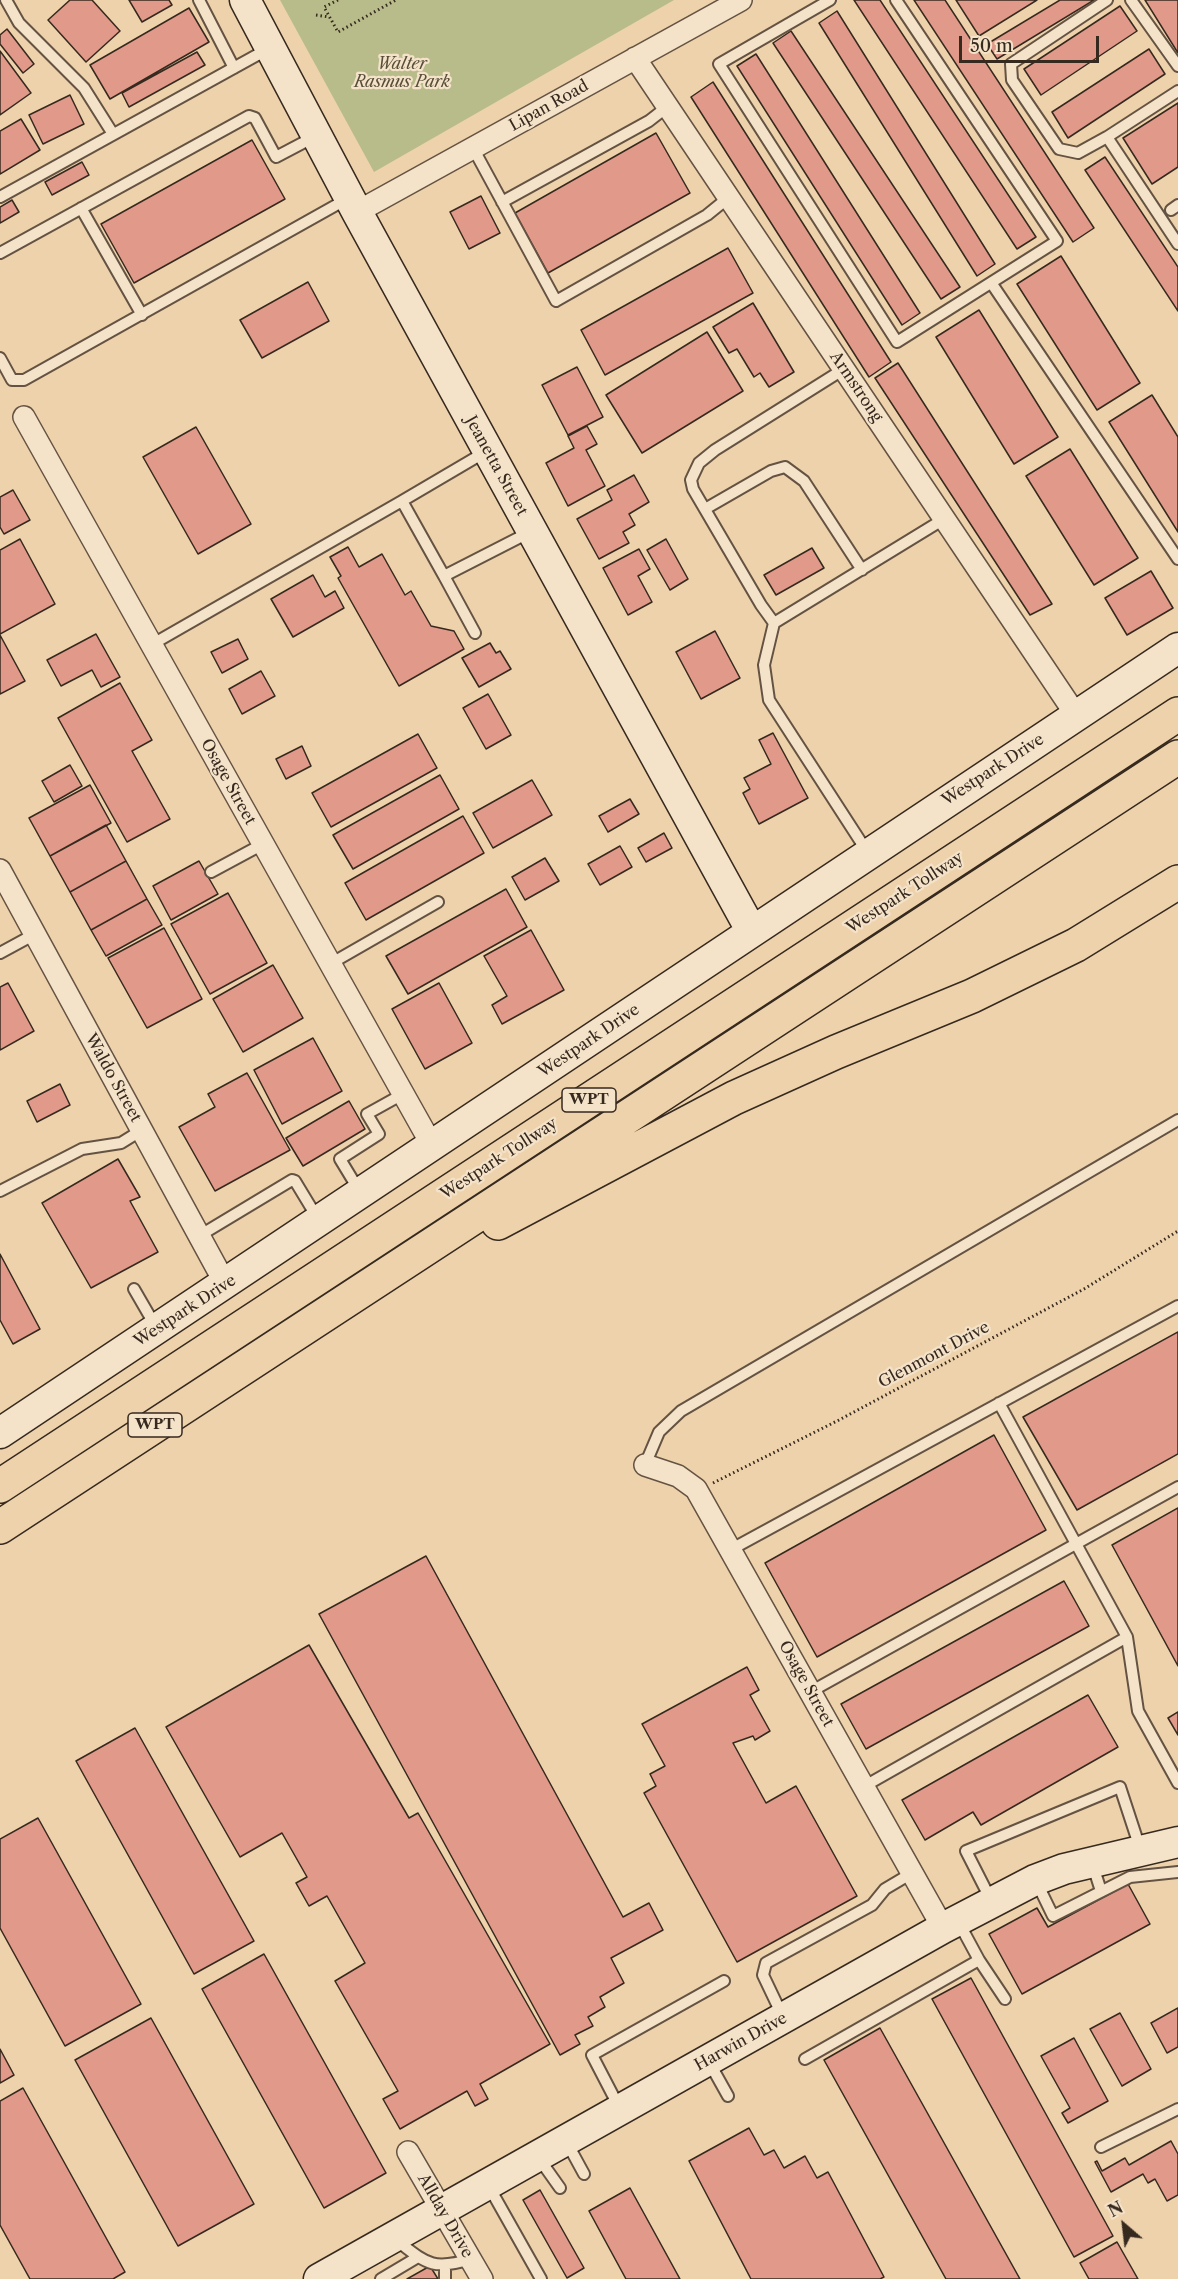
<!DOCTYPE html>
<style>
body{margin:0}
#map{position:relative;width:1178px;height:2279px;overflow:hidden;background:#eed2ac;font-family:"Libre Caslon Text",serif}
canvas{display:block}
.north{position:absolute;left:1094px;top:2195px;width:60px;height:60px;-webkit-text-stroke:4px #f4e2c9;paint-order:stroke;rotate:332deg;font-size:16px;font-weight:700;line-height:24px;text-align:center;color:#36291e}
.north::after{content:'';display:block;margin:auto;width:21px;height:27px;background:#36291e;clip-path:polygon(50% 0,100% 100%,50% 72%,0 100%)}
.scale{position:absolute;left:959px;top:36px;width:140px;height:27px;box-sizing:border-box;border:3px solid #36291e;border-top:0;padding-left:8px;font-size:18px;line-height:21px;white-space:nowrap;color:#36291e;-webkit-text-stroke:4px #f4e2c9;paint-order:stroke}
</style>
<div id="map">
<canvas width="1178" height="2279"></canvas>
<div class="north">N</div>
<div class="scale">50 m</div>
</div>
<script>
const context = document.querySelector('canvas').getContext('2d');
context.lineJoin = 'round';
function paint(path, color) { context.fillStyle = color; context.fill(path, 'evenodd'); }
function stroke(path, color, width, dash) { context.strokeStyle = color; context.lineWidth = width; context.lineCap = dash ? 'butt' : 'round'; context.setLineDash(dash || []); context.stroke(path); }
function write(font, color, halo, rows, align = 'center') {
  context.font = font + ' "Libre Caslon Text",serif'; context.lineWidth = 4.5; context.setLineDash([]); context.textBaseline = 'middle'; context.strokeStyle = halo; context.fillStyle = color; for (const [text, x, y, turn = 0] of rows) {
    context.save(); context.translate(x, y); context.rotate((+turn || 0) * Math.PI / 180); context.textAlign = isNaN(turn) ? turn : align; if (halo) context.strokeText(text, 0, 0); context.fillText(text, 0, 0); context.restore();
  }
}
const green = new Path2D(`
 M280,0H674L374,172Z`);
const building = new Path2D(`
 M70,0H92L120,31L86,62L48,20Z
 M129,0H169L172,5L142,22Z
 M854,0H880L1036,237L1017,249Z
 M914,0H945L1094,228L1073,242Z
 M956,0H1037L979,36Z
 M1060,0H1094L997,59L987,44Z
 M1145,0H1178V53Z
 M1120,6L1137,31L1041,95L1024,69Z
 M189,8L209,42L110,99L90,65Z
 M837,11L995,264L977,276L819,23Z
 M7,29L34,64L23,73L0,44V35Z
 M791,31L960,287L941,299L773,43Z
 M1149,49L1165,74L1068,138L1052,112Z
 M0,51L31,93L0,115Z
 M197,52L205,65L129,107L122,93Z
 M756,54L920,313L902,325L737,66Z
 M713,82L891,362L869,377L691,97Z
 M70,95L84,124L43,144L29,115Z
 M1178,103V167L1152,184L1123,138Z
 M21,119L40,150L0,174V131Z
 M656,133L690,193L548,273L515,213Z
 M252,140L285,199L134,283L101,224Z
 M1105,157L1178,267V311L1085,170Z
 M82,162L89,175L52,195L45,182Z
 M481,196L500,233L469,249L450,212Z
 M12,200L19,212L0,223V207Z
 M728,248L753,293L605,375L581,330Z
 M1061,256L1140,383L1097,410L1017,284Z
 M308,282L329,321L262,358L240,320Z
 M753,303L794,372L769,387L760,373L754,377L737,349L729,353L713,327Z
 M979,310L1058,437L1014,464L936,337Z
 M707,332L743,391L642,453L606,395Z
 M898,363L1052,604L1030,615L875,378Z
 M577,367L603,417L568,435L542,385Z
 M1152,395L1178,437V532L1109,422Z
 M587,426L597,444L586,450L605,486L568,506L546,463L574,448L568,436Z
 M196,427L251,524L198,554L143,457Z
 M1070,449L1138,558L1094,585L1026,476Z
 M634,475L649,502L629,514L635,525L623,532L629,543L599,559L577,519L612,500L607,490Z
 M13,490L30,520L4,534L0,527V497Z
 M20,539L55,604L0,634V550Z
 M666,539L688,579L670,590L647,550Z
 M348,547L359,567L382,554L405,595L411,591L431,626L454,631L464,649L399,686L338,578L341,576L330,557Z
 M812,548L824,568L776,595L764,575Z
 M639,549L650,569L638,576L652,602L628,615L603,568Z
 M1151,571L1173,608L1127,635L1105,598Z
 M313,575L325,597L335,591L344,608L293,637L271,599Z
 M715,631L740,678L701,699L676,652Z
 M96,634L120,677L101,687L92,670L61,686L47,660Z
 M0,635L25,681L0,694Z
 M238,639L248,659L222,673L211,652Z
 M490,643L496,653L500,651L511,669L479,687L462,658Z
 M261,671L275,696L242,714L229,689Z
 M120,683L152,740L132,751L170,819L127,842L58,718Z
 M488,694L511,735L486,749L463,708Z
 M773,733L808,798L759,824L743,793L750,789L744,778L771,764L759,740Z
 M418,734L437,768L331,827L312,793Z
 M302,746L311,766L286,779L276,759Z
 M70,765L82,786L54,802L42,781Z
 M440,775L459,809L353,869L333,835Z
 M532,780L552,815L493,848L473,813Z
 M90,785L111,823L50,856L29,818Z
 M630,799L639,814L608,832L599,816Z
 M463,816L484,853L366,920L345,883Z
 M106,825L126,861L70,892L50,856Z
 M664,833L672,848L646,862L638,848Z
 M620,846L632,867L600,885L588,864Z
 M545,858L559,881L525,900L512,877Z
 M126,861L147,899L91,930L70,892Z
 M199,861L218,894L171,920L153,886Z
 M506,889L527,927L408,994L386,956Z
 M228,893L267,963L210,994L171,924Z
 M147,899L162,925L106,956L91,930Z
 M164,928L202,999L147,1028L108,958Z
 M531,930L564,990L502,1024L492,1005L507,996L484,956Z
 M273,965L303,1018L243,1052L213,999Z
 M8,983L34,1031L0,1050V987Z
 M439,983L472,1043L425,1069L392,1009Z
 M313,1038L342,1091L282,1124L254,1070Z
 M247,1073L290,1150L215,1191L179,1127L215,1107L208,1094Z
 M60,1084L70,1105L37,1122L27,1101Z
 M349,1101L365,1129L303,1166L286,1138Z
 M118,1159L140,1197L130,1201L158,1252L91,1288L42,1203Z
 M0,1254L40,1329L13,1344L0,1320Z
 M1178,1332V1454L1077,1510L1023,1417Z
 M994,1435L1046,1530L817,1657L765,1563Z
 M1178,1508V1666L1112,1545Z
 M426,1556L623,1917L649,1903L663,1930L611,1958L624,1983L600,1997L605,2007L588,2017L593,2026L575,2035L580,2044L560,2055L319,1614Z
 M1064,1581L1089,1626L866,1749L841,1704Z
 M309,1645L409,1818L418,1813L550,2044L480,2084L488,2099L475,2106L467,2091L400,2129L383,2099L398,2091L335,1981L365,1963L327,1896L309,1906L296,1883L307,1877L282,1833L240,1857L166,1727Z
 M747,1667L759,1690L750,1695L770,1731L755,1740L753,1736L733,1743L766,1803L796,1786L857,1896L737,1962L644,1793L656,1786L650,1774L665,1766L642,1724Z
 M1088,1695L1118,1747L981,1825L973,1812L925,1840L902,1800Z
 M1178,1712V1735L1168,1718Z
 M135,1728L254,1941L194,1974L76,1761Z
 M38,1818L141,2004L65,2046L0,1928V1839Z
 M1128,1884L1150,1924L1022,1994L989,1934L1037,1908L1048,1927Z
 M264,1954L386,2173L324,2208L202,1989Z
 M971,1978L1113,2236L1074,2257L932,1999Z
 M1178,2008V2047L1167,2053L1151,2023Z
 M1120,2013L1151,2069L1122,2086L1090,2029Z
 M151,2018L254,2204L178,2246L75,2060Z
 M880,2028L1020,2279H946L824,2060Z
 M1074,2038L1108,2101L1068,2123L1062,2113L1070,2108L1041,2056Z
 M0,2049L14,2075L0,2083Z
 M23,2088L125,2272L113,2279H30L0,2225V2101Z
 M749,2128L764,2155L774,2150L784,2168L805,2156L817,2178L828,2172L884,2277L880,2279H751L689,2161Z
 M1171,2141L1178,2154V2195L1167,2201L1155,2179L1148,2183L1143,2174L1111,2192L1095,2162L1097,2161L1102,2171L1125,2158L1129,2165Z
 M630,2188L680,2279H626L589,2211Z
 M540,2190L584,2268L567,2278L523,2200Z
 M1117,2242L1138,2279H1089L1080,2263Z
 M430,2266L438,2279H407Z`);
const path = new Path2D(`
 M338,0L324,7L338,32L396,0
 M316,15L329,17
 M713,1483L839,1420L1084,1289L1178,1231`);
const lane = new Path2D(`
 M6,0L19,23L84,88L113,134
 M199,0L234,68
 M830,0L719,64L897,342L1057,241L896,0
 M1107,0L1011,64L1012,80L1059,149L1078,153L1107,137L1178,244
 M1131,0L1178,66
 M1107,137L1178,91
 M473,148L556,301L707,215L728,198
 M0,197L268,49
 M502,202L649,121L667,107
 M81,208L142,315
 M1171,210L1178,205
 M0,253L249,116L255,118L276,157L314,137
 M992,284L1178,559
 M0,358L12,380H24L347,199
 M844,369L715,450L699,463L691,480L693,489L761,605L774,623L944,519
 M402,501L487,451
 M705,509L771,471L785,467L804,481L862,570
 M444,576L475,633
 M774,623L764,665L769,700L868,853
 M151,645L402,501L444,576L532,531
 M211,872L263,844
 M0,953L35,934
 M330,964L438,902
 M0,1191L82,1149L121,1143L142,1130
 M360,1192L340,1159L379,1134L367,1114L403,1094
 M199,1236L292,1180L295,1181L318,1219
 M134,1289L156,1327
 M999,1403L1127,1637L1138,1711L1178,1783
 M645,1465L659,1432L681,1411L1178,1120
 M730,1550L1178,1306
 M810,1692L1178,1487
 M863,1787L1127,1637
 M1092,1863L1101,1891
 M1036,1881L1053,1916L1130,1877L1178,1872
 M992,1902L966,1851L1120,1787L1140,1848
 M979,1960L1005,1999
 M783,2017L763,1975L766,1963L872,1905L885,1889L912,1873
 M805,2059L979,1960L959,1923
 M709,2062L728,2096
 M619,2107L592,2055L724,1981
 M566,2141L584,2174
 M1101,2147L1178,2109
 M538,2157L560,2188
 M488,2185L541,2279
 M396,2240C426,2263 432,2271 471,2259
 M445,2267V2279
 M381,2279L418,2257`);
const street = new Path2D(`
 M635,58L1076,715
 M357,212L741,0
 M24,417L433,1147
 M0,870L226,1285
 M645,1465L678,1476L696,1489L943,1928
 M408,2152L482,2279`);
const secondary = new Path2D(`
 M245,0L357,212L751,930
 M0,1433C394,1174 784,908 1178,648
 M319,2279L943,1928L1035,1880L1064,1869L1178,1842`);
const highway = new Path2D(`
 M498,1223L734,1098L836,1052L972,996L1076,945L1178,882
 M0,1486L1178,714
 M0,1527L1178,757`);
const shields = [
 [589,1100,54],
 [155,1425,54]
];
const shieldNames = [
 ["WPT",589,1100],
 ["WPT",155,1425]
];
const parkNames = [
 ["Walter",402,64],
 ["Rasmus Park",402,82]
];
const streetNames = [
 ["Lipan Road",549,106,-29],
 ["Armstrong",856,387,56],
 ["Jeanetta Street",496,466,61],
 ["Westpark Drive",993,770,-33],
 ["Osage Street",228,782,61],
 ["Westpark Tollway",905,893,-33],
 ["Westpark Drive",589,1041,-34],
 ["Waldo Street",113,1078,61],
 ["Westpark Tollway",499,1159,-33],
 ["Westpark Drive",185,1311,-33],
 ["Glenmont Drive",934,1355,-28],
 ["Osage Street",806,1684,61],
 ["Harwin Drive",741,2042,-29],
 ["Allday Drive",445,2216,60]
];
paint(green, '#b8bc8a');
paint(building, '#e19989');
stroke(building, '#36291e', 1.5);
stroke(lane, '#645342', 14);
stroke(street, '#645342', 24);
stroke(secondary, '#36291e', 33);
stroke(highway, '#36291e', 36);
stroke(path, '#36291e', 3, [1.5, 3]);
stroke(lane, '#f4e2c9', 10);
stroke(street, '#f4e2c9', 21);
stroke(secondary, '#f4e2c9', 30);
stroke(highway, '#eed2ac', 33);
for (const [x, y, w] of shields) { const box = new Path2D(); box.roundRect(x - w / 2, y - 12, w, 24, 4.5); context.fillStyle = '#f4e2c9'; context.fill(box); stroke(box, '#36291e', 1.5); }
write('bold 15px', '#36291e', null, shieldNames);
write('italic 16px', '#564e39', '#f4e2c9', parkNames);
write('16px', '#36291e', '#f4e2c9', streetNames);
</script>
